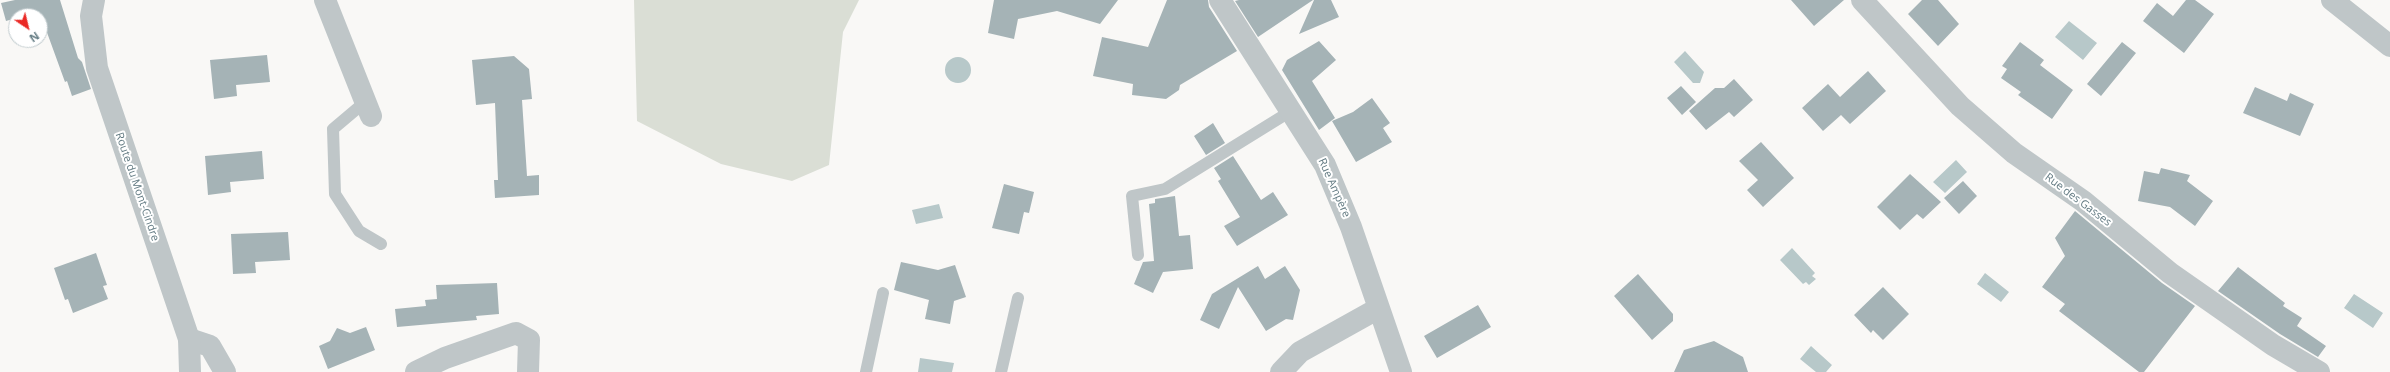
<!DOCTYPE html>
<meta charset="utf-8">
<style>
body{margin:0}
#map{position:relative;width:2390px;height:372px;overflow:hidden;background:#f9f8f6;font-family:"Open Sans",sans-serif}
canvas{display:block}
.north{position:absolute;left:8px;top:8px;width:40px;height:40px;box-sizing:border-box;background:#fff;border:1px solid #c0cacd;border-radius:50%;rotate:145deg;font-size:11px;font-weight:700;line-height:16px;text-align:center;color:#627a82}
.north::after{content:'';display:block;margin:auto;width:14px;height:18px;background:#ea2925;clip-path:polygon(50% 0,100% 100%,50% 72%,0 100%)}
</style>
<div id="map">
<canvas width="2390" height="372"></canvas>
<div class="north">N</div>
</div>
<script>
const context = document.querySelector('canvas').getContext('2d');
context.lineJoin = 'round';
function paint(path, color) { context.fillStyle = color; context.fill(path, 'evenodd'); }
function stroke(path, color, width, dash) { context.strokeStyle = color; context.lineWidth = width; context.lineCap = dash ? 'butt' : 'round'; context.setLineDash(dash || []); context.stroke(path); }
function write(font, color, halo, rows, align = 'center') {
  context.font = font + ' "Open Sans",sans-serif'; context.lineWidth = 4; context.setLineDash([]); context.textBaseline = 'middle'; context.strokeStyle = halo; context.fillStyle = color; for (const [text, x, y, turn = 0] of rows) {
    context.save(); context.translate(x, y); context.rotate((+turn || 0) * Math.PI / 180); context.textAlign = isNaN(turn) ? turn : align; if (halo) context.strokeText(text, 0, 0); context.fillText(text, 0, 0); context.restore();
  }
}
const green = new Path2D(`
 M634,0H859L843,32L829,165L792,181L721,164L637,121Z`);
const water = new Path2D(`
 M2069,21L2097,43L2083,60L2055,37Z
 M1685,51L1704,72L1700,83H1693L1674,62Z
 M945 70a13 13 0 1 1 26 0a13 13 0 1 1-26 0Z
 M1956,160L1967,172L1945,193L1933,182Z
 M939,204L943,218L916,224L912,210Z
 M1792,248L1815,273L1812,276L1816,279L1809,285L1806,282L1803,284L1780,260Z
 M1985,273L2009,292L2001,302L1977,284Z
 M2354,294L2383,313L2373,328L2344,308Z
 M1811,346L1832,365L1826,372H1816L1800,359Z
 M920,358L954,363L952,372H918Z`);
const building = new Path2D(`
 M15,0H60L78,58L82,62L91,89L72,96L67,81L65,82L45,27L40,29V12L16,16V18L6,21L1,3Z
 M994,0H1118L1100,24L1057,11L1018,19L1014,39L988,33Z
 M1167,0H1208L1209,7L1237,51L1180,85L1179,90L1166,99L1132,95L1133,84L1093,76L1102,37L1148,47Z
 M1313,0L1258,37L1235,1L1239,0Z
 M1314,0H1331L1339,17L1299,34Z
 M1791,0H1844L1814,26Z
 M1922,0H1938L1959,24L1938,46L1908,14Z
 M2186,0H2195L2214,14L2184,53L2143,21L2157,3L2173,16Z
 M1319,41L1336,60L1312,81L1335,118L1319,130L1282,70L1287,60Z
 M2020,42L2044,60L2040,65L2073,90L2052,119L2018,95L2021,92L2001,78L2007,69L2002,66Z
 M2122,42L2136,53L2101,96L2087,84Z
 M267,55L270,82L236,85L237,96L214,99L210,60Z
 M514,56L529,69L532,99L522,100L527,176L539,175V195L495,198L494,180H498L495,103L476,105L472,60Z
 M1868,71L1886,91L1850,124L1841,115L1823,131L1802,108L1828,84L1840,97Z
 M1734,79L1753,100L1734,117L1729,112L1706,130L1689,111L1715,88H1724Z
 M1681,86L1696,102L1682,115L1667,98Z
 M2255,87L2287,101L2290,93L2314,104L2300,136L2243,113Z
 M1372,98L1390,123L1383,128L1392,142L1356,162L1332,121L1353,112Z
 M1213,123L1225,143L1206,155L1194,136Z
 M1761,142L1794,178L1763,207L1747,190L1758,180L1739,161Z
 M262,151L264,179L230,182L231,192L208,195L205,156Z
 M1233,156L1261,200L1273,192L1288,215L1237,246L1224,226L1240,217L1218,181L1221,179L1214,168Z
 M2161,168L2190,175L2187,181L2213,201L2195,226L2170,207L2138,201L2144,171L2159,174Z
 M1910,174L1941,202L1923,219L1917,214L1900,230L1877,207Z
 M1963,181L1977,196L1959,214L1944,198Z
 M1004,184L1034,192L1029,213L1024,212L1019,234L992,228Z
 M1175,196L1179,236L1190,235L1193,269L1163,272L1153,293L1134,284L1143,262L1154,261L1149,204L1155,203V199Z
 M2075,211L2162,283L2195,306L2144,372H2139L2059,311L2065,304L2042,287L2065,256L2055,238Z
 M288,232L290,260L255,262L256,273L233,274L231,234Z
 M96,253L107,285L103,286L108,299L73,313L68,299L65,300L54,268Z
 M901,262L938,270L955,265L966,297L954,301L950,324L925,319L929,300L894,290Z
 M1258,266L1265,279L1285,266L1300,290L1293,320L1286,319L1266,331L1238,287L1219,329L1200,320L1212,294Z
 M2238,267L2285,303L2283,306L2302,318L2297,326L2326,346L2318,357L2280,334L2218,291Z
 M1638,274L1673,314V321L1652,340L1614,296Z
 M497,283L499,314L476,316L477,320L397,327L395,309L426,306L425,300L437,299L436,285Z
 M1883,287L1909,314L1883,340L1873,330L1871,333L1854,315Z
 M1478,305L1491,327L1437,358L1424,336Z
 M366,327L375,350L328,369L319,346L330,341L337,328L350,333Z
 M1714,341L1743,357L1748,372H1674L1684,350Z`);
const service = new Path2D(`
 M365,102L333,129L335,194L359,231L381,244
 M1138,255L1132,196L1165,189L1291,111
 M866,372L883,293
 M1001,372L1018,298`);
const minor = new Path2D(`
 M325,0L371,116
 M1220,0L1325,165L1351,227L1401,372
 M1862,0L1960,106L2014,153L2083,201L2170,273L2273,345L2319,372
 M2332,0L2390,46
 M189,339L210,346L225,372
 M416,372L445,358L516,333L529,340L528,372
 M1281,372L1300,352L1379,308`);
const tertiary = new Path2D(`
 M94,0L91,16L97,68L189,339L190,372`);
const streetNames = [
 ["Route du Mont-Cindre",137,187,71],
 ["Rue Ampère",1334,188,66],
 ["Rue des Gasses",2078,200,37]
];
paint(green, '#daded5');
paint(water, '#b7c8c9');
paint(building, '#a5b3b6');
stroke(service, '#bfc6c8', 12);
stroke(minor, '#bfc6c8', 22);
stroke(tertiary, '#bfc6c8', 22);
write('11px', '#627a82', '#fff', streetNames);
</script>
